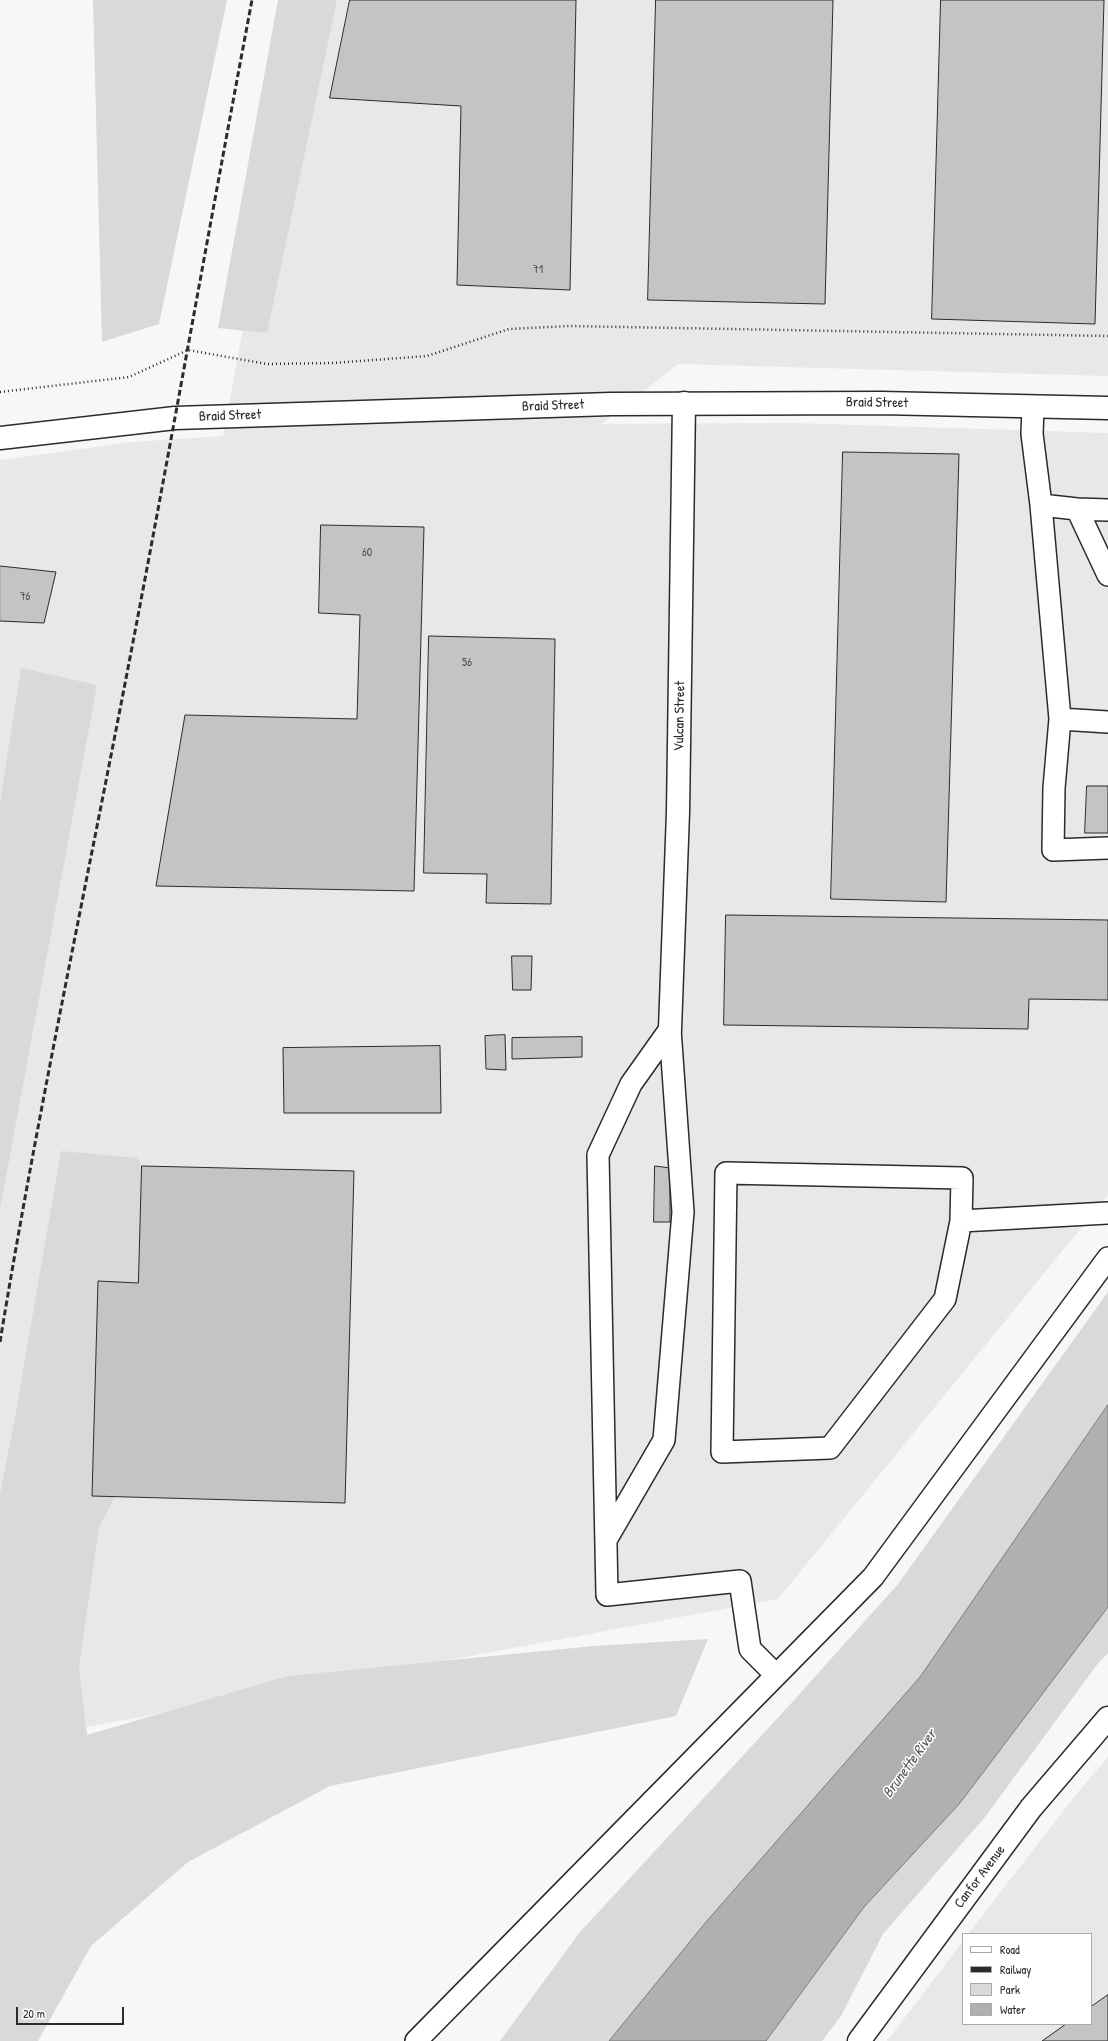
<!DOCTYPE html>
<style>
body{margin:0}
#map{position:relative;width:1108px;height:2041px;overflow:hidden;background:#f7f7f7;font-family:"Patrick Hand",sans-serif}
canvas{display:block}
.legend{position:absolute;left:962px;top:1933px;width:130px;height:92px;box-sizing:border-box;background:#fff;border:1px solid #aaa;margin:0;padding:5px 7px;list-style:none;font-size:12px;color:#2b2b2b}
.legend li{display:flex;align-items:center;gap:8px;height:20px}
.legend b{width:20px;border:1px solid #aaa}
.scale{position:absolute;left:16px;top:2007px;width:108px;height:18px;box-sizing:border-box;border:2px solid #2b2b2b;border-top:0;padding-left:5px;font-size:12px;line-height:14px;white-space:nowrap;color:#2b2b2b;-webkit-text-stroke:3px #fff;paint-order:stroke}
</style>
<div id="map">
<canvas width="1108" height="2041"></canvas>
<ul class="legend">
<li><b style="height:5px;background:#fff"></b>Road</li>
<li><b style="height:5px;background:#2b2b2b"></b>Railway</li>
<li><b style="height:11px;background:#d9d9d9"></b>Park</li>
<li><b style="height:11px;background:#b0b0b0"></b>Water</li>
</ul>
<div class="scale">20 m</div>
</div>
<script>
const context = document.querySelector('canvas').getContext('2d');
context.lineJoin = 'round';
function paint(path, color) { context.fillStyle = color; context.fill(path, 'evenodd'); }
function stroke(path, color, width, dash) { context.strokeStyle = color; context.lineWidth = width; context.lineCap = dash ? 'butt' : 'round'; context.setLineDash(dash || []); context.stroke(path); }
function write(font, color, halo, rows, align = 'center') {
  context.font = font + ' "Patrick Hand",sans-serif'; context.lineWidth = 3; context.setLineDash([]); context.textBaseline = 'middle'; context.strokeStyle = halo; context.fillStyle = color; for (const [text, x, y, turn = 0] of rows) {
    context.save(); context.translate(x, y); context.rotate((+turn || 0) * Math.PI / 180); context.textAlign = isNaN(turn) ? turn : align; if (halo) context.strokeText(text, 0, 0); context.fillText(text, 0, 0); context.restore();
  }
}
const built = new Path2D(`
 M317,0H1108V376L678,364L602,424L795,423L1108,433V1195L778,1599L0,1743V460L132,442L223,436L266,205Z
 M1108,1757V2041H887L963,1941V2024H1091V1934H968L1078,1792Z`);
const green = new Path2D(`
 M93,0H227L159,324L102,342Z
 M278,0H337L267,333L218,328Z
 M21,668L97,685L0,1209V803Z
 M61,1151L137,1158L142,1166L138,1283L98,1282L92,1496L115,1497L99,1527L79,1668L87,1735L288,1676L594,1646L708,1639L676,1716L330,1786L188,1862L91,1946L38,2041H0V1494L15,1417Z
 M1108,1292V1405L920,1677L706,1922L609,2041H500L580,1932L786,1709L898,1584Z
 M1108,1607V1653L1099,1662L985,1817L883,1934L841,2016L822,2041H766L864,1907L960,1803Z`);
const water = new Path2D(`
 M1108,1405V1607L960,1803L864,1907L766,2041H609L706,1922L920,1677Z`);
const building = new Path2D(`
 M350,0H576L570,290L457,285L461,106L330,98Z
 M656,0H833L825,304L648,300Z
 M941,0H1104L1095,324L932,319Z
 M843,452L959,454L946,902L831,899Z
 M321,525L424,527L414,891L156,886L185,715L357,719L360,615L319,613Z
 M0,566L56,572L44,623L0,621Z
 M429,636L555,639L551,904L486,903L487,874L424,873Z
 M1087,786H1108V833H1085Z
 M726,915L1108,920V1000L1029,999L1028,1029L724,1025Z
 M512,956H532L531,990H513Z
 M505,1035L506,1070L486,1069L485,1036Z
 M582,1037V1057L512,1059V1038Z
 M440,1046L441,1113H284L283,1048Z
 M142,1166L354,1171L345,1503L92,1496L98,1281L138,1283Z
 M655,1166L670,1168V1222H654Z
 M1108,1995V2041H1042L1066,2024H1091V2007Z`);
const path = new Path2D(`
 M0,392L129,377L188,350L267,364L333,363L427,356L509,329L569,326L1108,336`);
const service = new Path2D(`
 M1033,407L1032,434L1041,505L1060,719L1108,722
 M1041,505L1077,509L1108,575
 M1077,509L1108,510
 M1060,719L1054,788L1053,850L1108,848
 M670,1029L631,1084L598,1155L607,1595L740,1581L750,1649L776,1675
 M726,1173L962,1178L961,1221L945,1299L830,1448L722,1452Z
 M961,1221L1108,1213
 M606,1540L664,1440L683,1212L670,1029
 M416,2041L873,1577L1108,1258`);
const minor = new Path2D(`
 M670,1029L678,812L684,403
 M859,2041L1031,1808L1108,1718`);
const tertiary = new Path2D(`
 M0,438L175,418L611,404L881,403L1108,408`);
const rail = new Path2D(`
 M0,1342C37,1116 85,892 128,668C171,445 210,222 252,0`);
const numberNames = [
 ["71",538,270],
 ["60",367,553],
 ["76",25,597],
 ["56",467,663]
];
const streetNames = [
 ["Braid Street",877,403,1],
 ["Braid Street",553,406,-2],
 ["Braid Street",230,416,-2],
 ["Vulcan Street",680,716,-89],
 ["Canfor Avenue",980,1877,-53]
];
const waterNames = [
 ["Brunette River",910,1764,-54]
];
paint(built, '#e8e8e8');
paint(green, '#d9d9d9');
paint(water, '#b0b0b0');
stroke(water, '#7b7b7b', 1);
paint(building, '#c4c4c4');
stroke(building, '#2b2b2b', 1);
stroke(service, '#2b2b2b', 24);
stroke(minor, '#2b2b2b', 25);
stroke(tertiary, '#2b2b2b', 25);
stroke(path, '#2b2b2b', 2.5, [1, 3]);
stroke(service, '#fff', 21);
stroke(minor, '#fff', 22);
stroke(tertiary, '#fff', 22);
stroke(rail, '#2b2b2b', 3, [6, 3]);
write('12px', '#515151', null, numberNames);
write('14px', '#2b2b2b', '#fff', streetNames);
write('italic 15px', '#5a5a5a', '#fff', waterNames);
</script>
